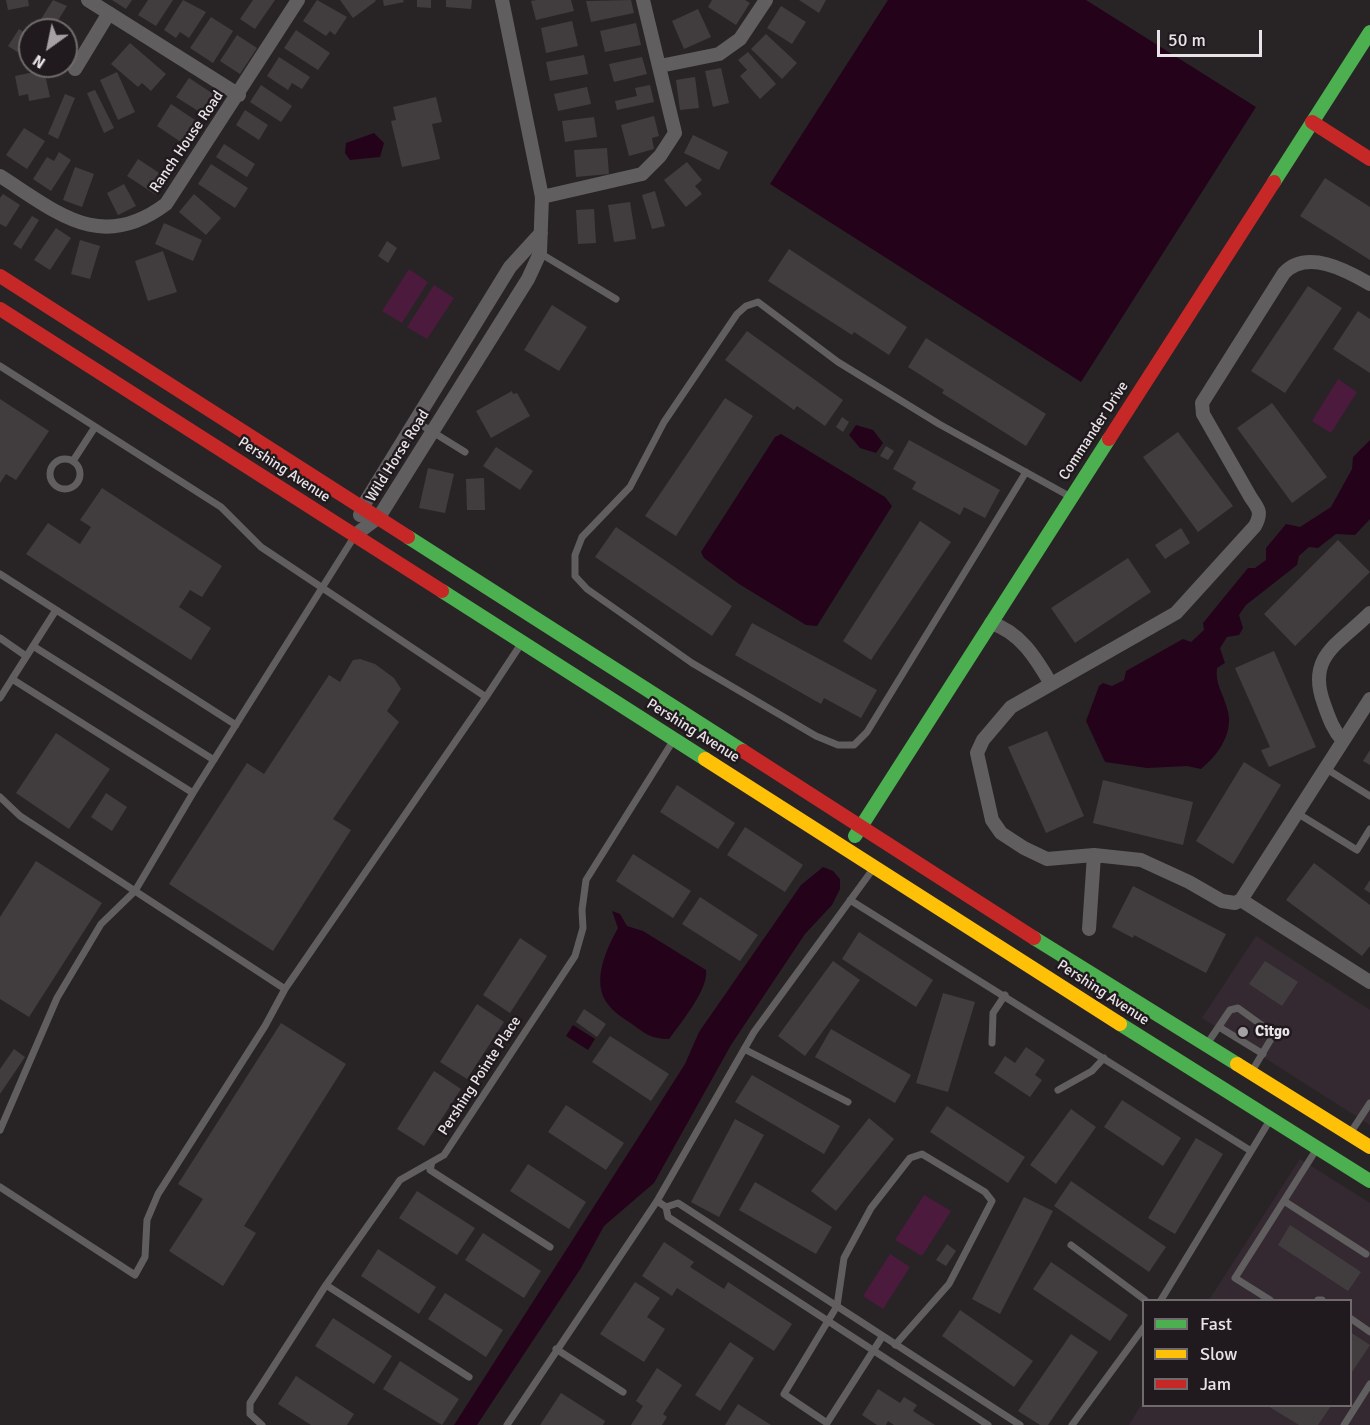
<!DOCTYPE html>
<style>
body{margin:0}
#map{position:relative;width:1370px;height:1425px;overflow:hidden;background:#282426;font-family:Signika,sans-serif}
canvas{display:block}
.legend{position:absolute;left:1142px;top:1299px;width:210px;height:108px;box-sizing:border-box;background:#20191d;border:2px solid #706a6d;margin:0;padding:8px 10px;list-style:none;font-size:18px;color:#e8e3e6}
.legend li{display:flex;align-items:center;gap:12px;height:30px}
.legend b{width:30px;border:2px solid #706a6d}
.north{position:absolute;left:18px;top:18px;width:60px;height:60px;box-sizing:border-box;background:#20191d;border:2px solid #706a6d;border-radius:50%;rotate:213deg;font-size:16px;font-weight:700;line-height:24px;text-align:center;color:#e8e3e6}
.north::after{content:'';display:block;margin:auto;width:21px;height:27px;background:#a5a0a3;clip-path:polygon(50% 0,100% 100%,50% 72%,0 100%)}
.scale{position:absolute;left:1157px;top:30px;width:105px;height:27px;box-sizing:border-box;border:3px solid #e8e3e6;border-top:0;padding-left:8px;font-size:18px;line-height:21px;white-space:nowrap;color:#e8e3e6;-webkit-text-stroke:4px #20191d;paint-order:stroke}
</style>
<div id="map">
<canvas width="1370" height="1425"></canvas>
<ul class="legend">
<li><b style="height:8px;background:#4caf50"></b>Fast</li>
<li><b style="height:8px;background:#ffc107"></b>Slow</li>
<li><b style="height:8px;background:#c62828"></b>Jam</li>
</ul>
<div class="north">N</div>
<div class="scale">50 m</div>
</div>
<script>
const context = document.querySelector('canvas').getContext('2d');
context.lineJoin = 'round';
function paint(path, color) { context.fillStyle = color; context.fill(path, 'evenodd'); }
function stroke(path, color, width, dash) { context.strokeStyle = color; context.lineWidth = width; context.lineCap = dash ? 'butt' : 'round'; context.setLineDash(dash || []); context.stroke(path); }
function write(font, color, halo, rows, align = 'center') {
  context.font = font + ' Signika,sans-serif'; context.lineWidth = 5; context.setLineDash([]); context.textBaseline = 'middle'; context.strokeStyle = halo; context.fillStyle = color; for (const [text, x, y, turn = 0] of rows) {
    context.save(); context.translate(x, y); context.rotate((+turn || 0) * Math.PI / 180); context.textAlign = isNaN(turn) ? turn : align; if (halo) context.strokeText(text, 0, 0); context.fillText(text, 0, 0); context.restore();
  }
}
const built = new Path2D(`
 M1256,936L1370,1010V1125L1202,1018Z
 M1300,1159L1370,1203V1425H1129L1143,1402L1144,1406H1350V1300H1209Z`);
const green = new Path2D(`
 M409,269L428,282L402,323L382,311Z
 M434,285L454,298L427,339L407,327Z
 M1338,379L1357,392L1331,433L1312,421Z
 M924,1195L951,1211L922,1256L895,1240Z
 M890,1254L910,1267L883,1309L863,1296Z`);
const water = new Path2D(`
 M888,0H1086L1256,107L1081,382L770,184Z
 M374,133L384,143L380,157L350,160L345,153L346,143Z
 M856,425L873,430L883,443L876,453L860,448L849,435Z
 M781,434L885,497L892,506L817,626L806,625L739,584L704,558L701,552L775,437Z
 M1370,440V519L1355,535L1336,534L1318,548L1309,547L1299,556L1297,565L1246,605L1239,615L1243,628L1239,635L1227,637L1220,648L1225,663L1217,668C1215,684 1223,693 1227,708C1235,732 1218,755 1201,769L1187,766L1147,768L1105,762L1086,721L1099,686L1103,683L1112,686L1124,680L1126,671L1183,639L1191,642L1204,630L1203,623L1248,568H1255L1266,560V548L1286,524L1300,527L1331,507L1352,469L1353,457Z
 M823,867L833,871L840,879V889L832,905L805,934L731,1045L654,1183L604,1226L581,1268L477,1425H454L650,1119L685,1064L699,1032L801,885Z
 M612,911L620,914L627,926L643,931L706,970C709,989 680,1024 669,1039C652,1039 645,1034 632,1024C623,1018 613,1012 607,1003C591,981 607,948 618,928Z
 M573,1025L595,1039L588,1050L566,1036Z`);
const building = new Path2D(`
 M6,0H28L29,6L8,10Z
 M53,0L67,6L52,30H40L36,27Z
 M112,0H132L126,9Z
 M148,0H173L156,26L138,15Z
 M183,0L206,12L189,38L180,32L176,38L164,30Z
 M253,0H275L255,29L240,19Z
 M317,0L347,17L335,35L330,31L326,36L303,21Z
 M340,0H375L376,1L353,18Z
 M383,0H403L404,2L384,6Z
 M417,0H431V8L417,7Z
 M446,0H472L471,9L446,7Z
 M537,0H571L574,11L536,20L531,1Z
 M631,0L634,13L591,22L586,1Z
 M712,0H745L750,3L736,25L708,7Z
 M799,0H826L819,13Z
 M781,6L806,22L792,44L767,28Z
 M698,9L711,37L684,49L672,21Z
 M211,17L233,31L213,63L190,48Z
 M572,21L578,46L546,53L541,28Z
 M636,23L641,45L605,52L600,31Z
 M19,29L30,36V60L8,46Z
 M296,30L330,53L318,70L284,48Z
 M766,34L797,63L782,79L751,49Z
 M237,35L257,48L240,74L220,61Z
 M130,43L166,74L151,91L142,83L138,87L111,64Z
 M748,52L776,84L760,99L740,76L747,70L738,60Z
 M584,55L588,74L550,81L546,62Z
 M279,57L310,77L302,89L292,83L288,90L267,76Z
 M642,57L647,74L614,82L609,64Z
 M721,68L729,103L713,107L705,71Z
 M44,70L50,97L29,101L28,94L19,96L15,76Z
 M117,72L135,112L118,120L100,80Z
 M695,77L699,108L680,110L676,80Z
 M189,78L218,97L206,116L176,97Z
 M261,85L292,106L281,122L250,102Z
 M650,85L654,102L617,110L615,101L637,96L635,88Z
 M587,87L591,104L558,111L554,94Z
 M95,90L114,128L104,133L87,93Z
 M65,94L75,98L58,139L48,134Z
 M436,97L442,122L432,124L440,159L402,167L391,121L396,120L393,107Z
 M171,104L201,124L187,146L157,126Z
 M245,110L268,125L259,140L236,125Z
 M654,116L659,136L652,138L654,149L629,156L621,125Z
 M594,117L597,137L565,142L562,121Z
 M24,128L45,141L27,169L6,155Z
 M693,135L728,152L719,170L684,153Z
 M224,144L255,164L247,177L216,157Z
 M607,148L609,174L576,177L574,150Z
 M59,152L71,160L51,191L33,179L47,157L54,161Z
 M138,159L167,178L156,195L127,176Z
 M687,162L702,180L695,186L702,194L686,207L664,180Z
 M211,164L248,188L235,208L198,184Z
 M75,167L94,174L82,207L63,200Z
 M1325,178L1370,207V260L1300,216Z
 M124,184L136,206L118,215L107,193Z
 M655,191L665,226L652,229L642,195Z
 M3,194L20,205L6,227L0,224V198Z
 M194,194L221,218L206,235L179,212Z
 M630,202L636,239L614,242L608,205Z
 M594,209L596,243L578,244L576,210Z
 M32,216L39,220L21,249L13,244Z
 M164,223L202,240L193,261L155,244Z
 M56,228L71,238L50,270L34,260Z
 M80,240L100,246L90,279L71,274Z
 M387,241L397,248L388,263L378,256Z
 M789,249L907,327L889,355L854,332L852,335L768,281Z
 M163,251L177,292L148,301L135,261Z
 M1308,286L1342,308L1285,393L1251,371Z
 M552,305L587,327L559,371L524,350Z
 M1358,311L1370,319V373L1333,349Z
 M747,331L843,400L825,426L797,406L794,410L725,360Z
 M926,338L1046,414L1026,446L942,393L944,390L908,367Z
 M512,391L513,394L517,393L530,416L491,438L476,411Z
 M725,398L753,416L676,536L645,516Z
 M0,399L49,431L16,480L6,474L0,483Z
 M1272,403L1327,477L1292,503L1237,428Z
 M842,417L849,422L843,432L836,427Z
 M1178,432L1233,506L1198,532L1143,457Z
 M909,440L1000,490L985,518L964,507L960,515L912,489L916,482L893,469Z
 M886,446L894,451L888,460L880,456Z
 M496,447L533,471L520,490L483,466Z
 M428,468L454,474L445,513L419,508Z
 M484,478L485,510H467L466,479Z
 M102,488L222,566L202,597L190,590L179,607L211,628L191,660L26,554L48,523L80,544L91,527L80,520Z
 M920,521L951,542L871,660L843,641Z
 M616,527L732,606L712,636L595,557Z
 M1181,528L1190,543L1165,559L1155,545Z
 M1338,540L1370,572L1295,646L1264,614Z
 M1128,558L1151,592L1075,643L1051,608Z
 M752,623L877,690L861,718L824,698L821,704L735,655Z
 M1274,651L1316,747L1269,767L1261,750L1270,747L1235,668Z
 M360,659L375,664L394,678L401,689L387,711L399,722L333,819L351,830L273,951L169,884L247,763L264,774L329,675L340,682L353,660Z
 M1047,731L1084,816L1046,833L1008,747Z
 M56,733L110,769L69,829L16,793Z
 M1370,750V765L1363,761Z
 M1244,762L1281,785L1233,864L1196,841Z
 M1103,780L1193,802L1183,845L1093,823Z
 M677,785L735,823L718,849L660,812Z
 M106,793L127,807L112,831L91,817Z
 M745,827L803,865L785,892L727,855Z
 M633,854L691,891L673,918L616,881Z
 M36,861L102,903L29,1017L0,999V917Z
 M1314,863L1370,905V946L1362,956L1286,900Z
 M1370,880V893L1364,889Z
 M1133,886L1226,934L1206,973L1134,935L1133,938L1112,927Z
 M700,897L758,935L740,961L682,924Z
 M859,932L933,980L916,1007L842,959Z
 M520,938L547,956L510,1013L483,995Z
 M833,961L860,980L805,1056L778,1036Z
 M1265,961L1298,982L1282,1006L1249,984Z
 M943,993L975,1002L948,1092L916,1083Z
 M477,1004L504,1022L467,1079L440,1062Z
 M584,1009L606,1024L597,1037L576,1022Z
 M281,1023L346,1064L244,1226L256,1233L223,1286L169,1251L203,1199L178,1184Z
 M831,1029L911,1075L895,1103L815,1057Z
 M610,1036L669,1074L651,1101L592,1062Z
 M1026,1047L1045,1060L1035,1075L1042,1080L1030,1097L994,1073L1005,1056L1015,1063Z
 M14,1049L25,1057L0,1094V1069Z
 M434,1071L461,1089L424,1146L397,1129Z
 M752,1075L840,1126L824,1154L735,1102Z
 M1122,1100L1181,1138L1163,1166L1104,1127Z
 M566,1105L624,1143L606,1170L548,1132Z
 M947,1106L1025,1157L1008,1183L930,1132Z
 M1071,1109L1096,1127L1056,1184L1030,1165Z
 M869,1118L894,1139L836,1211L811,1191Z
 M735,1119L764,1135L719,1217L691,1202Z
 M1196,1138L1223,1154L1175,1234L1148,1218Z
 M528,1164L586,1202L569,1229L510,1191Z
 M1071,1181L1166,1247L1149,1272L1054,1206Z
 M755,1182L832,1227L816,1254L739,1210Z
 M417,1191L475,1228L457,1255L399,1218Z
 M1024,1197L1053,1211L1000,1314L972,1299Z
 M1290,1225L1361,1272L1348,1291L1278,1245Z
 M483,1233L541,1271L524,1298L465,1260Z
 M664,1242L694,1262L690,1267L724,1289L728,1282L792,1324L774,1351L677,1288L672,1296L642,1276Z
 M947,1244L956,1251L946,1266L936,1260Z
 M378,1249L436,1287L419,1314L361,1276Z
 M1051,1262L1128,1315L1110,1341L1033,1289Z
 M635,1282L660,1298L647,1317L665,1329L644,1362L600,1334Z
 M445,1293L503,1330L486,1357L428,1319Z
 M960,1310L1033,1361L1014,1387L942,1336Z
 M333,1318L392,1356L374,1384L315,1346Z
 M1350,1332L1370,1345L1350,1375Z
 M1071,1334L1098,1352L1048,1425H1040L1018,1411Z
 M730,1342L754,1358L720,1411L695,1395Z
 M400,1361L459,1399L442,1425L383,1389Z
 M657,1368L682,1385L663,1414L667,1417L662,1425H631L643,1406L636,1401Z
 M296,1376L354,1414L347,1425H311L278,1404Z
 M878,1389L900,1403L904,1397L917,1405L913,1411L935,1425H894L888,1421L886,1425H877L862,1415Z
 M561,1393L605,1421L603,1425H540Z
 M738,1404L771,1425H725Z
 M1268,1406H1331L1318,1425H1299Z`);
const lane = new Path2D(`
 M538,252L616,299
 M0,366L221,507L261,547L486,697L521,644
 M415,421L465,452
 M50 474a15 15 0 1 1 30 0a15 15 0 1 1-30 0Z
 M73,461L95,427
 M1026,472L867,732L854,745H838L816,736L692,663L587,589L575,576V555L582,537L630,487L664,422L737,314L746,306L758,302L838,362L939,424L1069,496
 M0,574L236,725
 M0,638L26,656
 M33,646L214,760
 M12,679L56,610
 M0,698L12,679L193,793L354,537
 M1325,768L1370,796
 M193,793L135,891L285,989L486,697
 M0,797L20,816L135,891L101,924L57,998L0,1130
 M1297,813L1357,850L1370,829
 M850,900L1251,1151
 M1219,1027L1263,1054
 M992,1043L993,1013L1005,995
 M1207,1044L1230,1010L1238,1008L1274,1034L1252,1071
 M744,1049L848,1102
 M1058,1090L1092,1071L1104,1058
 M1351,1132L1370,1103
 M432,1162L430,1170L550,1247
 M0,1187L135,1275L145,1257L147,1220L158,1194L265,1026L285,989
 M657,1201L666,1207L668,1217L988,1425
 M1284,1201L1366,1254
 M666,1207L678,1203L1020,1425
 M1071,1245L1145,1300
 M326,1285L469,1377
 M1161,1300L1270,1120
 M1270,1300L1235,1278L1316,1150
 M1318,1300H1322
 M1350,1318L1370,1332
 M882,1337L827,1423L784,1394L837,1306L844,1258L871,1208L910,1158L922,1154L985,1192L992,1201L949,1284L895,1345
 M556,1349L623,1392
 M262,1425L250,1414V1403L326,1285L400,1180L444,1155L575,956L583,928L582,910L586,880L673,741
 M507,1425L657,1201L754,1032L873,869
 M1072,1425L1144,1327
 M1344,1425L1370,1384`);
const street = new Path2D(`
 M88,0L239,95
 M660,66L719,54L740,39L766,0
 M75,69L109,13
 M0,176C58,213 101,253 166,204L298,0
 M542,197L642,174L660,156L675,133L643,0
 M1370,284C1346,270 1307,249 1284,273L1202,403L1203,414L1251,498C1259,509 1262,513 1255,526L1176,613L1011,707L983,740L977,753L992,820L1001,833L1024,848L1047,859L1094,855L1141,860L1189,882L1222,901L1235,903L1241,900L1370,699
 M360,515L363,506L510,267L541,233
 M355,535L379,517L528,279L540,253L542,197L502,0
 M991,623C1020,632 1036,658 1051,684
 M1343,741C1333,730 1329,718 1324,704C1306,656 1339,644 1370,613
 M1241,900L1370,982
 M1089,929L1094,855`);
const fast = new Path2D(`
 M1274,182L1370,32
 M408,537L743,751
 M442,591L705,759
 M855,836L1109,439
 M1034,938L1237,1064
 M1120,1024L1370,1181`);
const slow = new Path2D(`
 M705,759L1120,1024
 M1237,1064L1370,1147`);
const jam = new Path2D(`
 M1312,122L1370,159
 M0,276L408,537
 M0,309L442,591
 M1109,439L1274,182
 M743,751L1034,938`);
const markers = [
 [1243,1032,6,"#a5a0a3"]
];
const streetNames = [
 ["Ranch House Road",187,142,-56],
 ["Commander Drive",1094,431,-57],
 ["Wild Horse Road",398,456,-58],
 ["Pershing Avenue",284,470,33],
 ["Pershing Avenue",693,731,32],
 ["Pershing Avenue",1103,993,33],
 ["Pershing Pointe Place",480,1076,-57]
];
const poiNames = [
 ["Citgo",1255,1032]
];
paint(built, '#342930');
paint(green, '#4b1a3c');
paint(water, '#24031a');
paint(building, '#413d3f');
stroke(lane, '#605e5f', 7);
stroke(street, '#605e5f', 14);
stroke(fast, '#4caf50', 14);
stroke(slow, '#ffc107', 14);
stroke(jam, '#c62828', 14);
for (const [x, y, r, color] of markers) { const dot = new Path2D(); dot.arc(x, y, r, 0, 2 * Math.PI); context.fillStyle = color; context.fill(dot); stroke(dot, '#20191d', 2); }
write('15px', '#e8e3e6', '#20191d', streetNames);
write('bold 15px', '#e8e3e6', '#20191d', poiNames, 'left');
</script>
